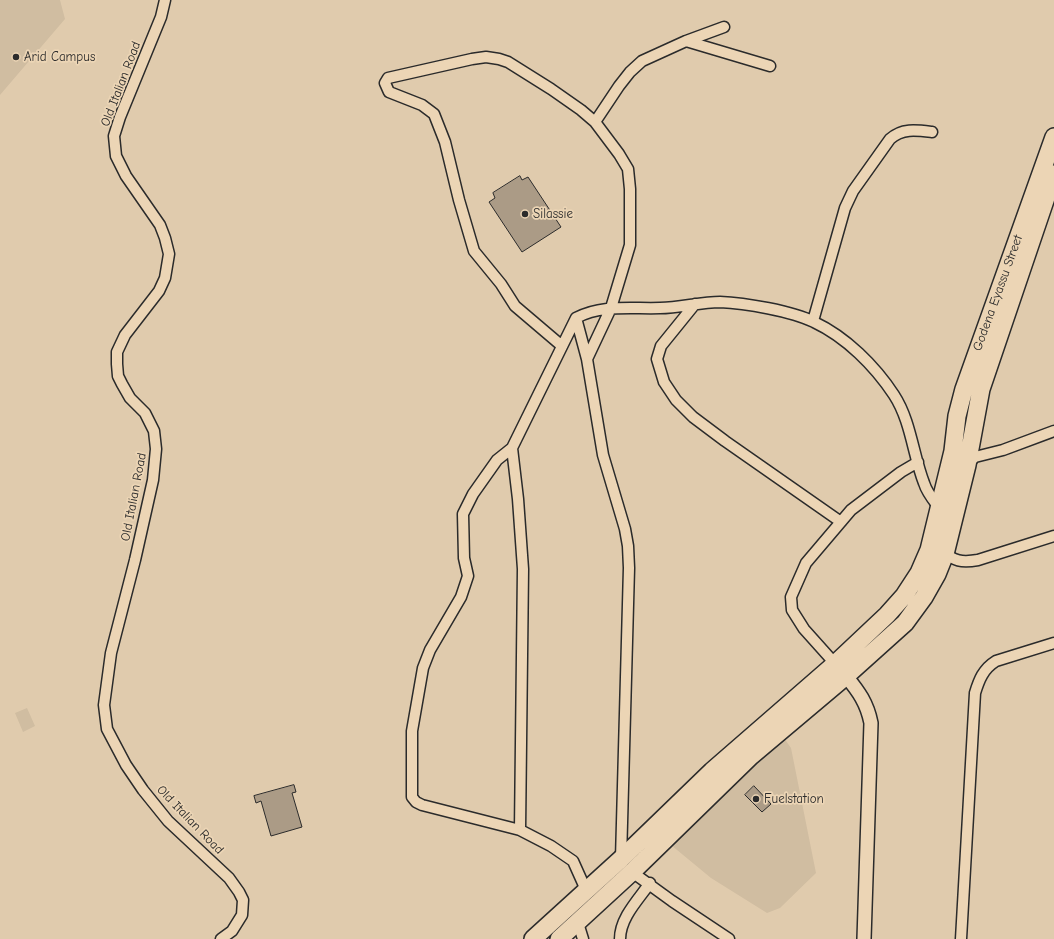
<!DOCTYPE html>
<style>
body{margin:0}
canvas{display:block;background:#e0cbad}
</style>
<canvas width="1054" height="939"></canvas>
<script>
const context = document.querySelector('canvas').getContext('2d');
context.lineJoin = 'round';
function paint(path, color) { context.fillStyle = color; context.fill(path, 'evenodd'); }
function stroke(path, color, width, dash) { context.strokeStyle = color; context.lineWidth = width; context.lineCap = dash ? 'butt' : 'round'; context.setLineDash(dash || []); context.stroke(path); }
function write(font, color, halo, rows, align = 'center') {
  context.font = font + ' "Comic Neue",sans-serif'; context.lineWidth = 3.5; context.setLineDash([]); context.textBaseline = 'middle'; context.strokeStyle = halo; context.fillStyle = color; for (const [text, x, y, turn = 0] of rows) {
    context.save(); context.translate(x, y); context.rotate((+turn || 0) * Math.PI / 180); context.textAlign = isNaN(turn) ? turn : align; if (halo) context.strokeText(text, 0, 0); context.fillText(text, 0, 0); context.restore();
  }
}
const built = new Path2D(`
 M0,0H60L65,19L0,95Z
 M27,708L35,726L23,732L15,713Z
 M784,738L791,748L816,873L780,908L767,913L711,878L671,845Z`);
const building = new Path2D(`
 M520,176L522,180L528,177L561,227L522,252L489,202L495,198L493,193Z
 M294,785L296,792L292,793L302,827L271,836L261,801L256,803L254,796Z
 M754,786L771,804L762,812L745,795Z`);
const minor = new Path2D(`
 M165,0L161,17L120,117L114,136L116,156L126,176L160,225L165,238L169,254L165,278L159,291L125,335L117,352V364L118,376L122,384L130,398L145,413L154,431L156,449L153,480L135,560L111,653L104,705L107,729L126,765L143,790L168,821L229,878L239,892L243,900L242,915L232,931L221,939
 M686,41L770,66
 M595,122L619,86L630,72L642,61L686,41L724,27
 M695,304L661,346L657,359L664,382L676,400L693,417L725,441L841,522
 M576,318L587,359L603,455L625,529L628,546L629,568L621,859
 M813,321L845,208L853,191L890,139C902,128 916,130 932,132
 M562,346L515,306L501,284L474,251L459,200L445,142L434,114L422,105L389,92L385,83L388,78L472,59L486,57L499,59L508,62L551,89L581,110L595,122L619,154L628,169L630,189V245L611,308L587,359
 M512,448L497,460L473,494L463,514L464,558L468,576L461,597L430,650L423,668L412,731V797L416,802L422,805L520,830
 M967,464L975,457L1003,450L1054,431
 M941,551C955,561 961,563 978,560L1054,536
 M838,667L804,629L792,610L791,597L806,563L851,510L901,472L918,462
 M632,872L672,901L729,939
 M586,890L573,861L551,846L520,830L523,569L518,499L512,448L576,318C602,304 632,309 660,308C680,308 700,302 720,302C745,303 792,311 814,322C846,337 875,366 894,395C911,421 913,455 924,483C927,493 934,501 940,509
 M578,923L583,939
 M620,939C620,918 638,900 650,883
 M961,939L975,693C979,680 983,669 996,661L1054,643`);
const tertiary = new Path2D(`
 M846,676C859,692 867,703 871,723L864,939`);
const primary = new Path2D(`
 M533,939L621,859L712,771L835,664L887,615L904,596L919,573L929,550L953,451L957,416L964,389L1054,137
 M559,939L632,872L751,756L846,676L905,623L924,597L937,574L945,554L967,465L981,389L1054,174`);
const markers = [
 [16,57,4,"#2b2b2b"],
 [525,214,4,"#2b2b2b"],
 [756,799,4,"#2b2b2b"]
];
const poiNames = [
 ["Arid Campus",24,57],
 ["Silassie",533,214],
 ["Fuelstation",764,799]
];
const streetNames = [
 ["Old Italian Road",121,84,-69],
 ["Godena Eyassu Street",998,293,-70],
 ["Old Italian Road",134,497,-79],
 ["Old Italian Road",190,820,46]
];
paint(built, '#d0bda1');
paint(building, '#ab9b86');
stroke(building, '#2b2b2b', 1);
stroke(minor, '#2b2b2b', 13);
stroke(tertiary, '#2b2b2b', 16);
stroke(primary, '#2b2b2b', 20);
stroke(minor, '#ecd5b5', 10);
stroke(tertiary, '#ecd5b5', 13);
stroke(primary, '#ecd5b5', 17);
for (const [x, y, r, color] of markers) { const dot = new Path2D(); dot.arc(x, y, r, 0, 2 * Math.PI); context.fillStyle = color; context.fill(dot); stroke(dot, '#ecd5b5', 1.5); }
write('13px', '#2b2b2b', '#ecd5b5', poiNames, 'left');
write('13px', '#2b2b2b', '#ecd5b5', streetNames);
</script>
